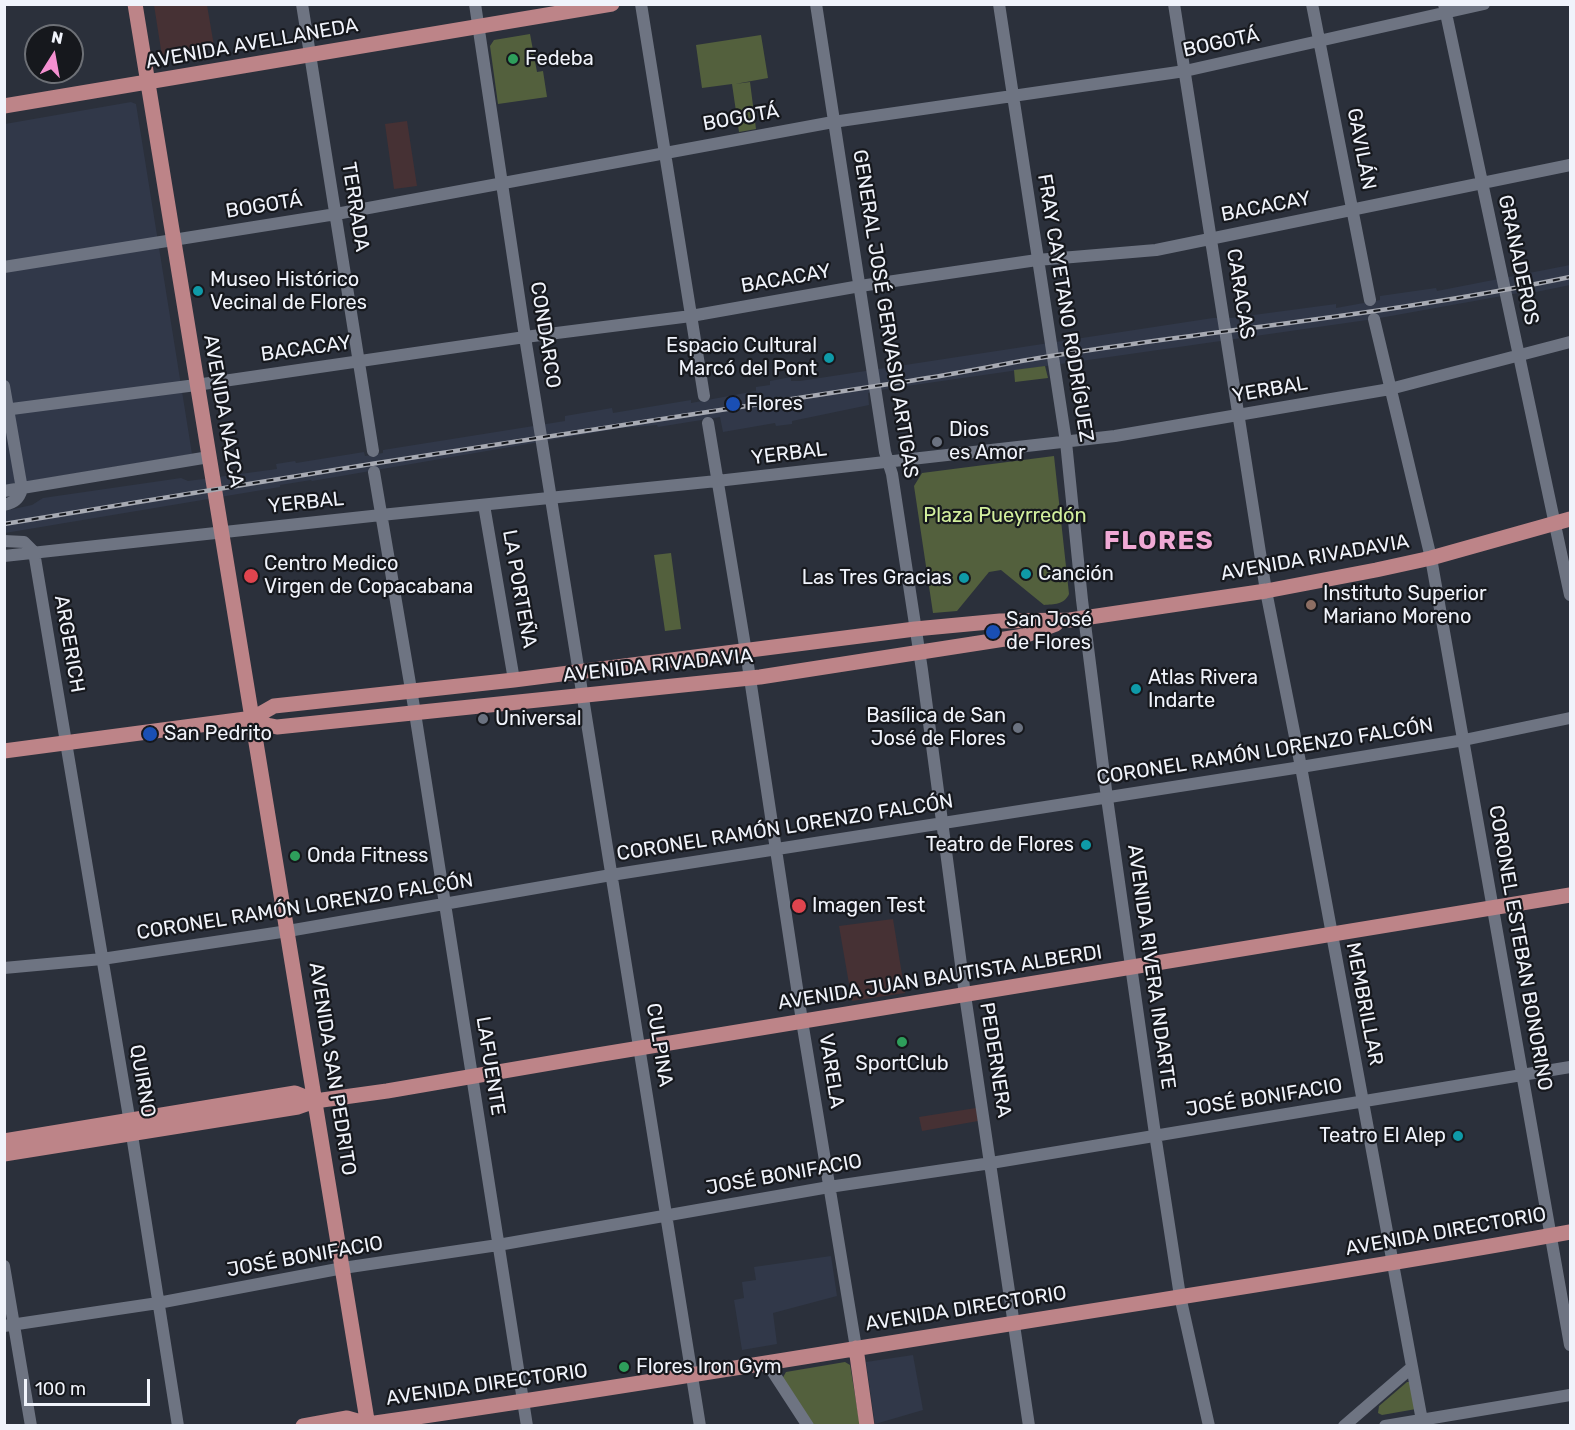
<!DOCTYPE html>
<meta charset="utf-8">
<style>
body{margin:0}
#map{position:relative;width:1575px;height:1430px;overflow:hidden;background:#2b303b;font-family:Rubik,sans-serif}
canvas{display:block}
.frame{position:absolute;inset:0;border:6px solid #f0f3fb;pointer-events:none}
.north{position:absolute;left:24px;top:24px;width:60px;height:60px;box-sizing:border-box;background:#16181d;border:2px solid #6d7076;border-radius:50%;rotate:11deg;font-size:16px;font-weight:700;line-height:24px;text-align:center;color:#f0f3fb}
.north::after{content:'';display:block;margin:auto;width:21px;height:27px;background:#f590d1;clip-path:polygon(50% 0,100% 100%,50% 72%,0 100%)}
.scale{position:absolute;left:24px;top:1379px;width:126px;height:27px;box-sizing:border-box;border:3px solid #f0f3fb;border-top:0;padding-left:8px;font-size:18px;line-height:21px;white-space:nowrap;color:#f0f3fb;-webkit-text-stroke:4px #16181d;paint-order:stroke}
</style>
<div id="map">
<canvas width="1575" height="1430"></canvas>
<div class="frame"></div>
<div class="north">N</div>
<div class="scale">100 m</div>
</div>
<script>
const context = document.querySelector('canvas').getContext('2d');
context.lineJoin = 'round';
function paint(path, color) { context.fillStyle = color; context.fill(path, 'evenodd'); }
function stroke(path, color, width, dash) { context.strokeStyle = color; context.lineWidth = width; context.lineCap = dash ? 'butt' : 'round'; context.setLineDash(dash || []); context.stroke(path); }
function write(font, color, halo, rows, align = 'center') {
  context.font = font + ' Rubik,sans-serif'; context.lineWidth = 4.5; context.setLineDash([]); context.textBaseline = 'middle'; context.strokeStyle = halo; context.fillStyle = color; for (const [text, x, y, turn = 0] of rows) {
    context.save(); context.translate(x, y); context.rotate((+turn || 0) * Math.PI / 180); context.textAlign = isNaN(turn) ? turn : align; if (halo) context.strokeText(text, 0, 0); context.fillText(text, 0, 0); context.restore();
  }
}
const built = new Path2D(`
 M131,102L136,104L192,454L5,485V124Z
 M1570,265V285L1531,293L1530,291L1374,319L886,389L868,393L869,405L792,421V424L776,426L775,423L723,432L720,417L658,427L657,425L621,428L312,481L311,480L280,485V487L5,533L4,511L32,505L43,498L181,478L188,481L277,469L276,464L295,461L296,463L364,452L365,456L383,453V450L565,421V416L612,408L613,413L691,400V403L756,391V387L770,385V381L791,377V381H800L1213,318H1231L1336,304V308L1380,300V296L1436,288L1437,291Z
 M831,1256L837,1296L773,1313L777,1344L742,1350L734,1300L744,1298L742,1282L756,1280L754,1267Z
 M913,1355L923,1410L875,1424L866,1362Z`);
const industrial = new Path2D(`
 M154,5H207L214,46L162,56Z
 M407,121L417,186L394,189L385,124Z
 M893,919L905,993L852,1001L839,926Z
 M976,1108L978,1121L922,1131L919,1117Z`);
const green = new Path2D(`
 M530,34L537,72L543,71L547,97L498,104L490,46L494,40Z
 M761,35L768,78L735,84L750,82L756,129L739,132L732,84L702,88L696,45Z
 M1045,366L1048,378L1015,382L1014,370Z
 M1054,456L1069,594C1064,605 1054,604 1044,605L1001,570L989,572L957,611L933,613L914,486L922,473Z
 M671,553L681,629L665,631L654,555Z
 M845,1362L850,1365L860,1425H813L782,1379L786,1372Z
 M1407,1382H1411L1416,1409L1382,1415L1378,1413L1379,1406Z`);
const minor = new Path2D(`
 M302,4L373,451
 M475,4L525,337L700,1426
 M641,4L704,396
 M816,4L885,452L892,474L922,670L965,995L1029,1426
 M999,4L1066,442L1082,600L1107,798L1155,1134L1180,1296L1209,1426
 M1174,4L1266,591L1301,767L1423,1426
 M1312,4L1370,300
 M1444,4L1570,595
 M4,267L336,214L833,122L1185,71L1484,4
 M1374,319L1431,558L1570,1345
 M4,386L22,489C19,499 15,502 4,505
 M4,410L196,385L525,337L691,316L860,286L1037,260L1156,250L1570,165
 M708,423L746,652L802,1021L856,1348
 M374,472L415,713L527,1426
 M4,491L209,457
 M484,505L514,680
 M4,541L24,542L34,552
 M34,552L132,1135L178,1426
 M4,556L381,515L717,481L1115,436L1390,389L1570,342
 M4,968L102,959L288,931L611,875L1301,767L1464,740L1570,718
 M4,1266L31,1426
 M4,1326L158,1303L343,1268L498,1245L829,1187L991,1163L1570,1067
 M767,1363L808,1426
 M1344,1426L1411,1368
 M1385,1426L1570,1395`);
const major = new Path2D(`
 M135,4L368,1426
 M4,106L612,4
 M253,718L267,725L277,727L760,677L1024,636L1056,624
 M4,751L253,718L274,706L514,680L915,629L1000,621L1070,620L1266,591L1376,570L1431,558L1570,519
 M4,1141L295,1093L315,1101
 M4,1154L298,1107L315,1101L387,1091C781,1022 1177,963 1570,895
 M856,1348L867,1426
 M303,1426L347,1418L368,1424C582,1394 795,1358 1009,1324C1196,1294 1384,1266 1570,1232`);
const rail = new Path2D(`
 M4,524C303,474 602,427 902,382C952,375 1001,364 1051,356C1224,329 1399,313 1570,277`);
const markers = [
 [513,59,6,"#2e9e5b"],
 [198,291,6,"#0f9aa8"],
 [829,358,6,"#0f9aa8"],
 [733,404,8,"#1a4fb4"],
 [937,442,6,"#6b7280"],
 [1026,574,6,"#0f9aa8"],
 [251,576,8,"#e0444e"],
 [964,578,6,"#0f9aa8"],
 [1311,605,6,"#8d6e63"],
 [993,632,8,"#1a4fb4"],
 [1136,689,6,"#0f9aa8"],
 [483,719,6,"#6b7280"],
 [1018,728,6,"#6b7280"],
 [150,734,8,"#1a4fb4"],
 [1086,845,6,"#0f9aa8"],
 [295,856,6,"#2e9e5b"],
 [799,906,8,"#e0444e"],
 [902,1042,6,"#2e9e5b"],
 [1458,1136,6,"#0f9aa8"],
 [624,1367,6,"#2e9e5b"]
];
const streetNames = [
 ["BOGOTÁ",1221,43,-12],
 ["AVENIDA AVELLANEDA",252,44,-10],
 ["BOGOTÁ",741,118,-10],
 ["GAVILÁN",1361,149,79],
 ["BOGOTÁ",264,206,-9],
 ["TERRADA",355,207,81],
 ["BACACAY",1266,207,-11],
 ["GRANADEROS",1518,260,78],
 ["BACACAY",786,279,-10],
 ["CARACAS",1240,294,81],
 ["FRAY CAYETANO RODRÍGUEZ",1065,308,81],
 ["GENERAL JOSÉ GERVASIO ARTIGAS",885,314,81],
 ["CONDARCO",545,335,81],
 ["BACACAY",306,349,-8],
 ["YERBAL",1270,390,-10],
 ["AVENIDA NAZCA",223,411,80],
 ["YERBAL",789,454,-7],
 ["YERBAL",306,503,-6],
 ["AVENIDA RIVADAVIA",1315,558,-10],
 ["LA PORTEÑA",519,589,80],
 ["ARGERICH",69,644,80],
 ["AVENIDA RIVADAVIA",658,666,-6],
 ["CORONEL RAMÓN LORENZO FALCÓN",1265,752,-9],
 ["CORONEL RAMÓN LORENZO FALCÓN",785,828,-9],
 ["CORONEL RAMÓN LORENZO FALCÓN",305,907,-9],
 ["CORONEL ESTEBAN BONORINO",1520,948,80],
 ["AVENIDA RIVERA INDARTE",1151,967,82],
 ["AVENIDA JUAN BAUTISTA ALBERDI",940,978,-9],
 ["MEMBRILLAR",1364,1004,79],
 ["CULPINA",659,1045,81],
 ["PEDERNERA",995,1060,81],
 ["LAFUENTE",490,1066,81],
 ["AVENIDA SAN PEDRITO",332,1069,81],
 ["VARELA",831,1071,81],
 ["QUIRNO",142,1081,80],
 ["JOSÉ BONIFACIO",1264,1098,-9],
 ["JOSÉ BONIFACIO",784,1175,-10],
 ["AVENIDA DIRECTORIO",1446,1232,-10],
 ["JOSÉ BONIFACIO",305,1257,-10],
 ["AVENIDA DIRECTORIO",966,1309,-9],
 ["AVENIDA DIRECTORIO",487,1385,-8]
];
const poiNames = [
 ["Fedeba",525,59],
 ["Museo Histórico",210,280],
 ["Vecinal de Flores",210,303],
 ["Espacio Cultural",817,346,"right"],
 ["Marcó del Pont",817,369,"right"],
 ["Flores",746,404],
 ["Dios",949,430],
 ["es Amor",949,453],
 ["Centro Medico",264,564],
 ["Virgen de Copacabana",264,587],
 ["Canción",1038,574],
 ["Las Tres Gracias",952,578,"right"],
 ["Instituto Superior",1323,594],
 ["Mariano Moreno",1323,617],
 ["San José",1006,620],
 ["de Flores",1006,643],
 ["Atlas Rivera",1148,678],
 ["Indarte",1148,701],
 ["Basílica de San",1006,716,"right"],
 ["José de Flores",1006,739,"right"],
 ["Universal",495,719],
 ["San Pedrito",164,734],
 ["Teatro de Flores",1074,845,"right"],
 ["Onda Fitness",307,856],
 ["Imagen Test",812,906],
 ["SportClub",902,1064,"center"],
 ["Teatro El Alep",1446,1136,"right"],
 ["Flores Iron Gym",636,1367]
];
const parkNames = [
 ["Plaza Pueyrredón",1005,516]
];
const districtNames = [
 ["FLORES",1159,541]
];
paint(built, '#313849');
paint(industrial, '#463134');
paint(green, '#53603d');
stroke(minor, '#6e7482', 12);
stroke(major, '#bd8488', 15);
stroke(rail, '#a7aab3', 4.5);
stroke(rail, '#16181d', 2, [7]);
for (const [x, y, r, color] of markers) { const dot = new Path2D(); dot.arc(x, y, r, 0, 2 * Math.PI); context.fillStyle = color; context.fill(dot); stroke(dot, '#16181d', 2); }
write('20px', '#f0f3fb', '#16181d', streetNames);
write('20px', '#f0f3fb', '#16181d', poiNames, 'left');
write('20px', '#d2ef9d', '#16181d', parkNames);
context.letterSpacing = '1.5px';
write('bold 26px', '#f0a9d5', '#16181d', districtNames);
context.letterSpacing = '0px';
</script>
